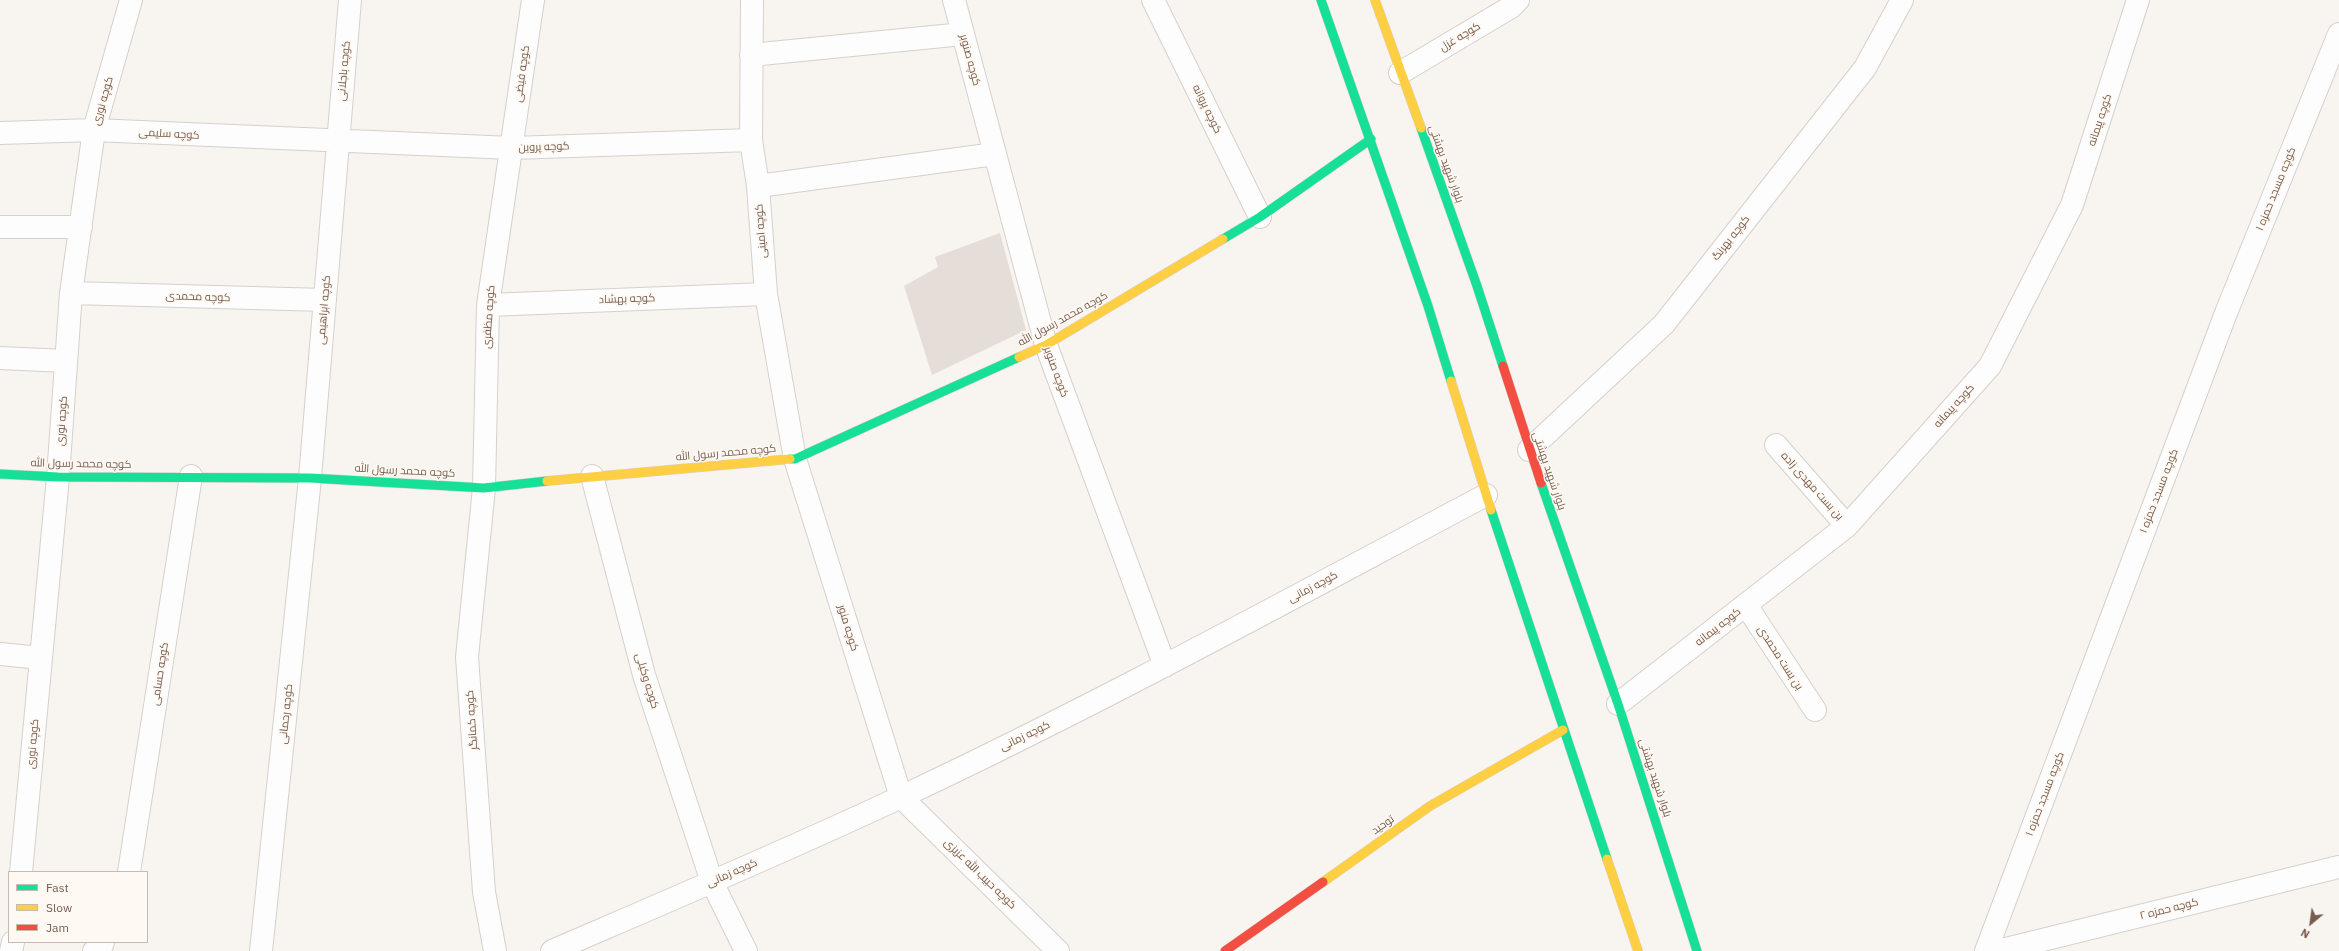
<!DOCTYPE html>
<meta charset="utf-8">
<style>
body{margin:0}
#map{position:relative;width:2339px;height:951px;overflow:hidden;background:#f8f4f0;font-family:"IBM Plex Sans",sans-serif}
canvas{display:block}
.legend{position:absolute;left:8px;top:871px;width:140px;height:72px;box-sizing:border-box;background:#fef9f2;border:1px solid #c8bab1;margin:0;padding:5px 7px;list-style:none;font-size:12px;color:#775b4f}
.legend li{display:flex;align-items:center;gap:8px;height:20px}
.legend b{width:20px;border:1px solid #c8bab1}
.north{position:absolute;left:2291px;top:903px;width:40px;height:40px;-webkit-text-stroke:3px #fef9f2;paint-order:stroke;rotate:209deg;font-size:11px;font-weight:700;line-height:16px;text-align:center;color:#775b4f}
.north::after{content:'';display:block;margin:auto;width:14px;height:18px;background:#775b4f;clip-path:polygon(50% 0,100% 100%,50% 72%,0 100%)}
</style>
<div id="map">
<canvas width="2339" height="951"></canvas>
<ul class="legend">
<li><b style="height:5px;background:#16e098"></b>Fast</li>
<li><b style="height:5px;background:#ffcf43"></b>Slow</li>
<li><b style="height:5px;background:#f24e42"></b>Jam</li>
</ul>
<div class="north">N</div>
</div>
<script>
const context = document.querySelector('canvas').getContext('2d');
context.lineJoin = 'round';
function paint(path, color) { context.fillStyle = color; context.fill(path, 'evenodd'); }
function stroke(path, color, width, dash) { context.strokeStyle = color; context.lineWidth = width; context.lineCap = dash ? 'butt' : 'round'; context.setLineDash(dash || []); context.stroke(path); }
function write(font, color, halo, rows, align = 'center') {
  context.font = font + ' "IBM Plex Sans",Cairo,sans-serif'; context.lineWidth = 3; context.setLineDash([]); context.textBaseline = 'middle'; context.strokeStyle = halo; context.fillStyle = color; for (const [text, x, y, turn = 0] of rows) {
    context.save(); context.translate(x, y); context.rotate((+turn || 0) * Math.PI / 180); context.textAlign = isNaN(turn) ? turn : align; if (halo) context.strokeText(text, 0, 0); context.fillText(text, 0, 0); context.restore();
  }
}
const building = new Path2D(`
 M1000,233L1026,330L932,375L904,286L938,267L935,257Z`);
const street = new Path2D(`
 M752,0L751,140L758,186L766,294L795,459L901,797L1058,951
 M954,0L1046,345L1165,666
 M1153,0L1260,217
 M751,55L963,34
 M1400,73L1511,7L1518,0
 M0,133L94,130L512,148L751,140
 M758,186L995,154
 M0,227H81
 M71,293L325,300
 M488,305L766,294
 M0,358L66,361
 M1776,445L1847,526
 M1529,450L1664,324L1865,68L1902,0
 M592,476L644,675L712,882L746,951
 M1746,605L1815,710
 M0,654L41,658
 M1618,704L1847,526L1990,366L2072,205L2138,0
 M21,872L58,477L71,293L94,130L131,0
 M129,872L191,476
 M11,951L13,942
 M94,951L101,948L103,942
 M261,951L310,478L350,0
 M495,951L484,892L467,657L484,488L488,305L533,0
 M552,951C668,901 786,851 901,797C1099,704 1292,598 1486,495
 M1986,951L2226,313L2339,34
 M1998,951L2339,867`);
const fast = new Path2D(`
 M1321,0L1428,306L1451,381
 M1421,128L1477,286L1503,366
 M1223,239L1260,217L1371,139
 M790,459H795L1019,357
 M0,474L58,477L310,478L484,488L547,481
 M1541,483L1618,704L1697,951
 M1491,510L1607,859`);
const slow = new Path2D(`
 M1375,0L1421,128
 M1019,357L1046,345L1223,239
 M1451,381L1491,510
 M547,481L790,459
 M1607,859L1638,951
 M1323,882L1430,806L1563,730`);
const jam = new Path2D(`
 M1503,366L1541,483
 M1225,951L1323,882`);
const streetNames = [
 ["کوچه غزل",1460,37,-31],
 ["کوچه صنوبر",970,60,75],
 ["کوچه باجلانی",344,71,-85],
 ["کوچه فیضی",522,74,-82],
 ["کوچه نوری",103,101,-74],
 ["کوچه پروانه",1207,109,64],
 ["کوچه پیمانه",2100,120,-72],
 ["کوچه سلیمی",169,134,3],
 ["کوچه پروین",544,147,-2],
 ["بلوار شهید بهشتی",1446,164,70],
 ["کوچه مسجد حمزه ۱",2276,189,-68],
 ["کوچه امینی",761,231,-94],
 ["کوچه بهرنگ",1731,238,-52],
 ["کوچه محمدی",198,297,2],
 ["کوچه بهشاد",627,299,-2],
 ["کوچه ابراهیمی",324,310,-85],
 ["کوچه مظفری",489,317,-86],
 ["کوچه محمد رسول الله",1063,319,-29],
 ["کوچه صنوبر",1056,372,70],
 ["کوچه پیمانه",1954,406,-48],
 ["کوچه نوری",62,421,-86],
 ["کوچه محمد رسول الله",726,453,-5],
 ["کوچه محمد رسول الله",81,464,1],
 ["کوچه محمد رسول الله",405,471,3],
 ["بلوار شهید بهشتی",1549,471,71],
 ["بن بست مهدی زاده",1812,486,48],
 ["کوچه مسجد حمزه ۱",2159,491,-69],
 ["کوچه زمانی",1313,587,-28],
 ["کوچه پیمانه",1718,627,-38],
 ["کوچه منور",848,628,73],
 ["بن بست محمدی",1780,658,57],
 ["کوچه حسامی",160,674,-81],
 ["کوچه وکیلی",647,681,73],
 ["کوچه رحمانی",286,714,-84],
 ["کوچه کمانگر",472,720,-94],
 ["کوچه زمانی",1025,736,-26],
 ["کوچه نوری",33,744,-85],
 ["بلوار شهید بهشتی",1655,778,72],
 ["کوچه مسجد حمزه ۱",2045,794,-69],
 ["توحید",1383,825,-35],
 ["کوچه زمانی",732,873,-24],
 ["کوچه حبیب الله عزیزی",980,874,44],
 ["کوچه حمزه ۲",2169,909,-14]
];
paint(building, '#e5ddd7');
stroke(street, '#d6d0ca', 24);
stroke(fast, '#d8d0cb', 10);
stroke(slow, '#d8d0cb', 10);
stroke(jam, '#d8d0cb', 10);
stroke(street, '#fefdfd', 22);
stroke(fast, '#16e098', 9);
stroke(slow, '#ffcf43', 9);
stroke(jam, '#f24e42', 9);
write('11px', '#775b4f', '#fef9f2', streetNames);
</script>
